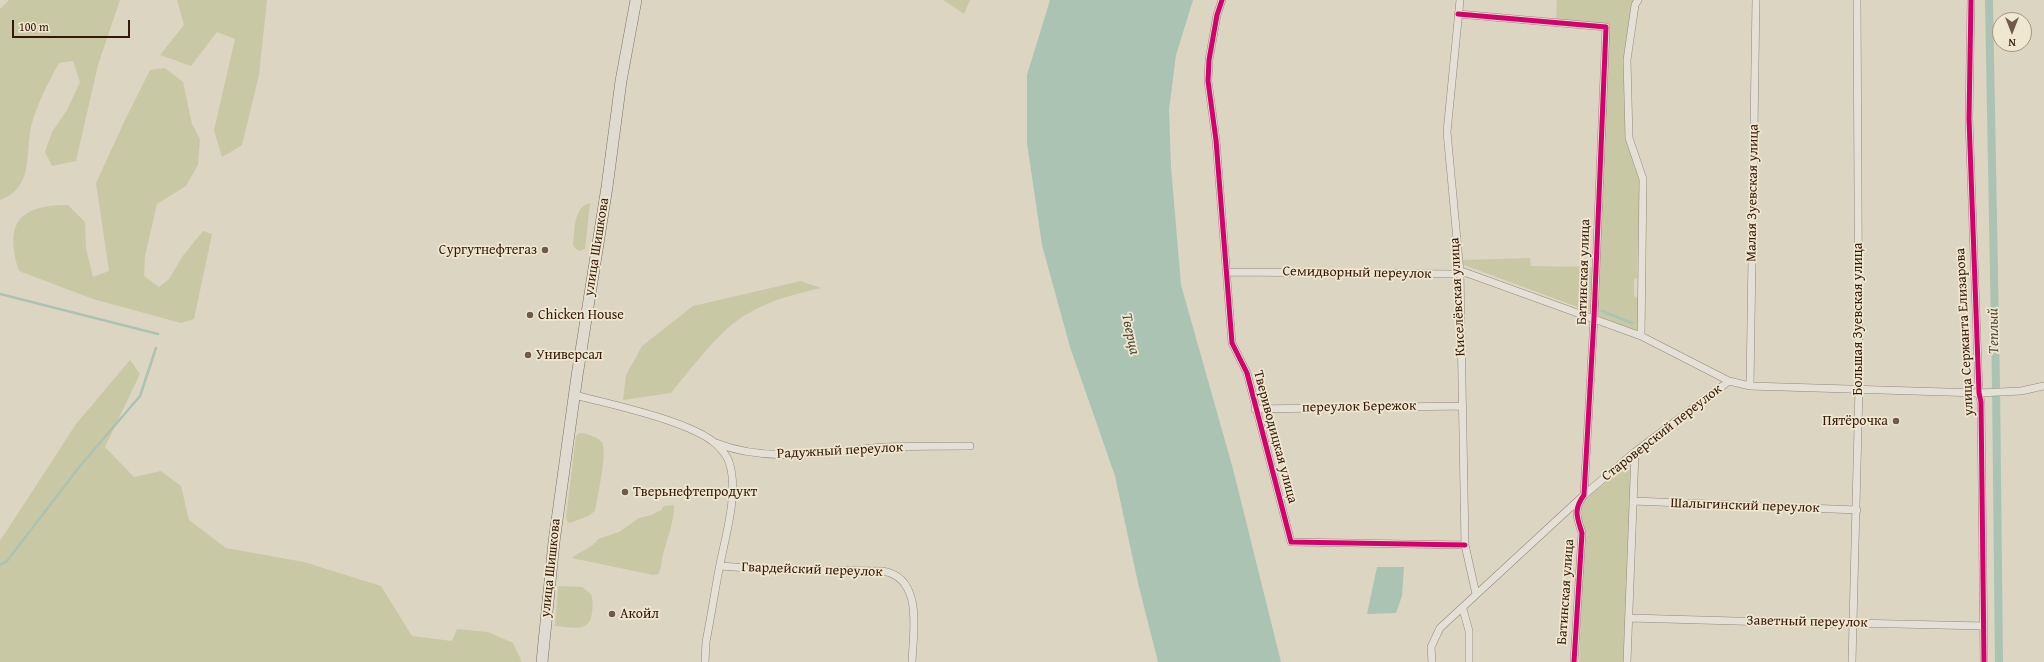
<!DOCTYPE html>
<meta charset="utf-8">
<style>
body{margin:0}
#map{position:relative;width:2044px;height:662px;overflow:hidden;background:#dcd5c2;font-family:"Gentium Book Plus",serif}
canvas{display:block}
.north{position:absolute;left:1992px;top:12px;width:40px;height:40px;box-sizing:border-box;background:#efe7d0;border:1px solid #a59480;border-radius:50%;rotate:180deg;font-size:11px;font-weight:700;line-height:16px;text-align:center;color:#361809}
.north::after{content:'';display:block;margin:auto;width:14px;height:18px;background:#705a4a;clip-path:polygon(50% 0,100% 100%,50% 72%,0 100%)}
.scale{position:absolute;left:12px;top:20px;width:118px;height:18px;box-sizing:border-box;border:2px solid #361809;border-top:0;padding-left:5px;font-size:12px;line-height:14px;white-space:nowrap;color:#361809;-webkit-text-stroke:3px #efe7d0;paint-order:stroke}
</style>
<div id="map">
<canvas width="2044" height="662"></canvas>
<div class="north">N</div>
<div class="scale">100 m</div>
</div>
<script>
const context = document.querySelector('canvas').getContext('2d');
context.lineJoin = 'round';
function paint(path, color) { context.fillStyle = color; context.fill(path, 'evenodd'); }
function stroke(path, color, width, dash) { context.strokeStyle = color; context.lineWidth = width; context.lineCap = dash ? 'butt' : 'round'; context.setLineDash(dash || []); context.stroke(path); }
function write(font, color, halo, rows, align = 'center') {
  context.font = font + ' "Gentium Book Plus",serif'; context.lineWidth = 3.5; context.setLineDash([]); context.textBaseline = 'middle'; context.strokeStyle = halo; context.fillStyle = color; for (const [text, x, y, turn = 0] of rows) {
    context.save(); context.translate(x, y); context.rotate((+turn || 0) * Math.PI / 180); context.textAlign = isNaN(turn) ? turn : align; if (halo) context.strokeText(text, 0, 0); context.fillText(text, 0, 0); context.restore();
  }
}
const green = new Path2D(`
 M9,0H120L98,65L76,161L52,166L45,152L52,132L67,110L80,82L73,61L59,63C49,81 39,100 33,120C23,149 37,187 0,200V9Z
 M177,0H267L259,75L242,145L222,157L214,130L235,39L217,32L191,66L160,55L184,25Z
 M943,0H970L964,14Z
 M1557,0H1634L1632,4L1627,138L1640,181L1637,278L1634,279V296L1638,298L1640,332L1598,316L1596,309L1608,26L1558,22L1556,18Z
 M165,68L183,82L192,124L200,139L198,165L186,186L157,204L145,256L144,276L159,287L169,279L182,257L203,231L212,234L194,319L181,323L93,299L19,271C4,223 19,205 68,205L85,222L86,248L93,277L109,271L96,183L125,120L150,70Z
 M590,203L585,249L579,251L575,248L573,245C575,230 573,207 590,203Z
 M1530,258L1531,266L1593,267L1591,312L1464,265L1462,263L1461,260Z
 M801,281L821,288C795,294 770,300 747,314C720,329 691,369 671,393L623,400L626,375L642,346L693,306Z
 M130,360L140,374L105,447L134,477L161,471L181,486L189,520L226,548L304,562L381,586L412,636L452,641L457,629L488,632L513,643L522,662H0V541L76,424Z
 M579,433C586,433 598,437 602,442C608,451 597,499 595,511L588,516L570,523L567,521L566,517L576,436Z
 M1625,467L1630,471L1631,477L1625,662H1579L1584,532L1579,511L1581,502Z
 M674,505C674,525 666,540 662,559C661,565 662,568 658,574L653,575L572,558C580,551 593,548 598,539L619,532L639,518L652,515L661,510L664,506Z
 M558,586L582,587L591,594C593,600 593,606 592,612C590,634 571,627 555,626Z`);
const water = new Path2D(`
 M1050,0H1193L1176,55L1169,110L1171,167L1181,285L1233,469L1281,662H1158L1138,583L1115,476L1070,347L1042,245L1027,143V75Z
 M1377,567H1404L1402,596L1396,613L1367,614Z`);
const stream = new Path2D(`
 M0,294L158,334
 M1602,311L1632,323
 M0,565L7,561L80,466L140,396L156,348`);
const canal = new Path2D(`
 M1989,0L1996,384L1999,662`);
const minor = new Path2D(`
 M1222,0L1217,15L1209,60L1208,81L1216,140L1232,343L1247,373L1291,542L1465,545
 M1460,0L1447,132L1460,272L1465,545L1476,594
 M1638,0L1635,5L1627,60L1629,138L1643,179L1641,336
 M1971,0L1969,119L1979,393L1981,402L1984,662
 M1458,14L1606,27L1594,318L1584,495C1573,510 1577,517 1582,533L1574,662
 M1228,272L1452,274L1464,272L1641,336L1729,381
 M1750,386L1756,0
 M574,395C607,403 694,422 717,445C721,449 727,455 729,462C739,491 726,534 720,564C715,590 711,616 706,642L705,662
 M1255,409L1463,406
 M716,443C769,464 829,451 885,447C913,446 942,446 970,446
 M1633,501L1857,510
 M720,566L776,570L882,571C924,577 913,632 912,662
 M1463,609L1469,631V662
 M1630,618L1841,624L1853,623L1984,626
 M1432,662L1431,647L1440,628L1584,495L1635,452L1729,381L1750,386L1979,393L2021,391L2044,386
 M1627,662L1635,452
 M1852,662L1859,388L1857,0`);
const primary = new Path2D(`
 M542,662L554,542L577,376L607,187L621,81L636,0`);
const cycleway = new Path2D(`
 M1222,0L1217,15L1209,60L1208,81L1216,140L1232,343L1247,373L1291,542L1465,545
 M1971,0L1969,119L1979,393L1981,402L1984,662
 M1458,14L1606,27L1594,318L1584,495C1573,510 1577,517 1582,533L1574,662`);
const markers = [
 [545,250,4,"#705a4a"],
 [530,315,4,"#705a4a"],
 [528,355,4,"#705a4a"],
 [1896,421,4,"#705a4a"],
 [625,492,4,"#705a4a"],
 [612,614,4,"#705a4a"]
];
const streetNames = [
 ["Малая Зуевская улица",1753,193,-89],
 ["улица Шишкова",597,247,-81],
 ["Батинская улица",1584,272,-88],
 ["Семидворный переулок",1357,273,1],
 ["Киселёвская улица",1458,297,-93],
 ["Большая Зуевская улица",1858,319,-90],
 ["улица Сержанта Елизарова",1965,332,-93],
 ["переулок Бережок",1359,407,-1],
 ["Староверский переулок",1662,433,-38],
 ["Твериводицкая улица",1275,437,75],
 ["Радужный переулок",840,451,-3],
 ["Шалыгинский переулок",1745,506,2],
 ["улица Шишкова",551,568,-84],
 ["Гвардейский переулок",812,570,2],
 ["Батинская улица",1566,592,-86],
 ["Заветный переулок",1807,622,1]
];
const poiNames = [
 ["Сургутнефтегаз",537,250,"right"],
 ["Chicken House",538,315],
 ["Универсал",536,355],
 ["Пятёрочка",1888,421,"right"],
 ["Тверьнефтепродукт",633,492],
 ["Акойл",620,614]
];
const waterNames = [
 ["Теплый",1994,331,-91],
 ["Тверца",1130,334,78]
];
paint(green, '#c9c8a4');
paint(water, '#abc3b3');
stroke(stream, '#abc3b3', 2.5);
stroke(canal, '#abc3b3', 8);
stroke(minor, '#91897c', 8);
stroke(primary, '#787064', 12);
stroke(minor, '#e4e0d6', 7);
stroke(primary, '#dfdbd0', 11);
stroke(cycleway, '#d6006c', 5);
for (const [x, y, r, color] of markers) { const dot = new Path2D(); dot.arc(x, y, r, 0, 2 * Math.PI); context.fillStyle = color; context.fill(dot); stroke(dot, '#efe7d0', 1.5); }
write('14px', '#361809', '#efe7d0', streetNames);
write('14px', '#361809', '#efe7d0', poiNames, 'left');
write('italic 15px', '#53493a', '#efe7d0', waterNames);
</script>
